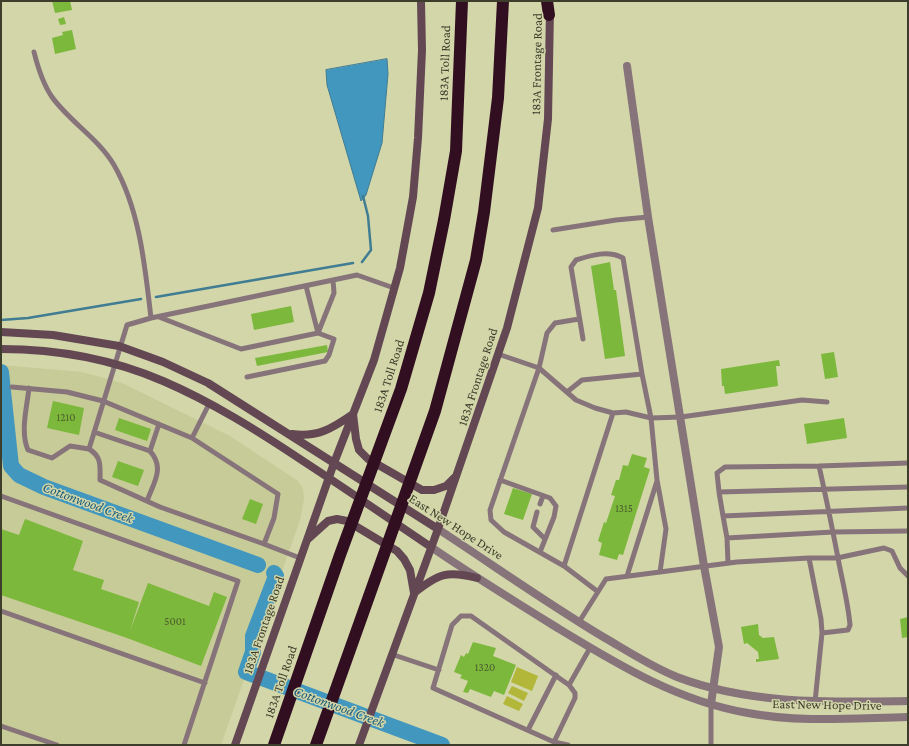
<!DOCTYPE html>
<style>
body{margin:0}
#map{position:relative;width:909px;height:746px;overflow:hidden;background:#d2d6a9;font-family:"Crimson Pro",serif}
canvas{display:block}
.frame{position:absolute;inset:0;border:2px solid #3c3e2b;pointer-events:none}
</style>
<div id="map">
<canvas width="909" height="746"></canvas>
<div class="frame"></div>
</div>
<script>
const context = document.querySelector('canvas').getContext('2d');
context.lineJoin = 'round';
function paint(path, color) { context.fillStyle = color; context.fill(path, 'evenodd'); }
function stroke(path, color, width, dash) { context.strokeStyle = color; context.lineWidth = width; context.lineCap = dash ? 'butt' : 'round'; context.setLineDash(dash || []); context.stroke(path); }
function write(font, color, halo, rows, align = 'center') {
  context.font = font + ' "Crimson Pro",serif'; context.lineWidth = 3; context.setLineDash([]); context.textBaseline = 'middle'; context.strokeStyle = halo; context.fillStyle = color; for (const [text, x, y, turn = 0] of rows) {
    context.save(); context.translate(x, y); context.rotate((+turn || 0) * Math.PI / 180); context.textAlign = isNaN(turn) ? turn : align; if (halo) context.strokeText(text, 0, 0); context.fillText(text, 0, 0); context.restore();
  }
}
const built = new Path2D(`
 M1,365L82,372L122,383L230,436L298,481L303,489L304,499L300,520L221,745H1Z`);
const green = new Path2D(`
 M517,667L538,676L532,691L511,682Z
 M512,686L528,693L524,701L508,693Z
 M507,696L523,704L519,711L503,704Z`);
const water = new Path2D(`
 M387,59L388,74L382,143L366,195L361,201L327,85L326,70Z`);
const stream = new Path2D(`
 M362,262L371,250L368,216L363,196
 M156,297L353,263
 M1,320L28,318L141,299`);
const river = new Path2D(`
 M1,372L11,466L19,475L44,487L258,565
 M274,573L276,576L253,636V652L246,672L442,745`);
const building = new Path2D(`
 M52,1H70L72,10L55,13Z
 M64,17L66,24L60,25L58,19Z
 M72,30L76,49L55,54L52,38L63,35L62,32Z
 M610,262L614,290H616L625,356L605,359L591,266Z
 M291,306L294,322L254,330L251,314Z
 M327,345L328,352L257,366L255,358Z
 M834,352L838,377L825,379L821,354Z
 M779,360L780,366H776L778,386L725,394L724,386H722L721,369Z
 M53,401L84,408L79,435L47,428Z
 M119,418L151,429L147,441L115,430Z
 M844,418L847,438L807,444L804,424Z
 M632,454L647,458L644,467L650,469L623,555L619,554L617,560L599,555L602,543L598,541L604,522L606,523L615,496L611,495L616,480H619L623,465L628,466Z
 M118,461L144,470L138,486L112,477Z
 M513,488L532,494L523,520L504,514Z
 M250,499L263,504L256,524L242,519Z
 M25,519L83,541L73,570L104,580L101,589L139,602L130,631L148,583L209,606L214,592L227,597L201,666L127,638L1,595V529L19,535Z
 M908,617V637L902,638L900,619Z
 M758,624L759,635L763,638L774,637L779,659L756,662V659H759L758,652L747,643L744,644L741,627Z
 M473,642L496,648L493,656L516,665L504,695L494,691L491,697L470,689L468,693L463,692L468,681L460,678L462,675L454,672L461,655L464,657L466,653L468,654Z`);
const service = new Path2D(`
 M34,52C38,68 43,84 52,97C70,122 98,138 114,165C140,210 145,267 151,318
 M553,230L616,220L648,217
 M159,317L241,349L318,333L334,293L333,280
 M498,354L539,368L576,400L595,408L613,413L626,412L651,418L681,417L802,400L827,402
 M642,374L651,418L657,480L666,529L660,572
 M247,377L325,361L329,355L334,339L318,333L306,286
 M12,387L67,392L103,401L192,438
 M29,388C27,407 20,432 28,450L52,458L70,446L89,449
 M567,392L582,380L642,374L623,258C608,250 592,255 576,260L571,267L583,339
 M209,404L192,438L278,494L274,518L264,544L160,507L100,480C100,466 102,457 89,449L127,325L151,318L357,275L394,288
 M94,432L150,451C165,468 154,482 147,501
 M150,451L159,424
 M819,466L908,463
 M500,480L550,498L556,506L554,517L540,552
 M719,492L723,516L908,508
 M1,496L238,581L184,745
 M540,504L543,496
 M537,512L533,527L545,539
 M723,516L727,538L833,532L908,531
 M727,538L728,563
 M264,544L300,558
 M809,558H837L884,548L892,551L900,568L908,576
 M564,566L504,532L491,520L490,510L539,368L547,333L555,323L579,319
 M627,576L657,481
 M597,591L564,566L613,413
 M1,611L205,683
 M579,622L606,579L737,562L809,558L821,619L822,633L815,702
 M822,633L848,630L850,625C848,602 842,580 838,558C832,527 826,497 819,466L725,467L717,473L719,492L908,487
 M391,654L439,670
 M569,685L575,693V698L554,742L433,688L452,625L461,616H471L569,685L590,648
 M711,704V745
 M1,726L57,745
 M528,730L556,675
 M554,742L568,745`);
const minor = new Path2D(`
 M627,66L648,217L704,566L719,647L711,704`);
const tertiary = new Path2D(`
 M438,529C493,565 548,604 605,638C629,652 652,667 677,677C750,705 832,702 908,701
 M431,547C472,575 514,601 556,627C617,664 677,701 748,713C800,723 855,718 908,717`);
const secondary = new Path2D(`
 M1,332L53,335L119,346L163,362L208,383L438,529
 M1,349C56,349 112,359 163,381C212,402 258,431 303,461C346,489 388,518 431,547
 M292,434C317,438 333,428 353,414L356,439L359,450L368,459L422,490H434L446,486L454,478
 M308,539L328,521L337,519L347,521L397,551L404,559L410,570L414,593C438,574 447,570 477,578
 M235,745L334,463L374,360L400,268L413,197L418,138L422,50L421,1
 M359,745L438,529L507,328L538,208L548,119L550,10`);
const motorway = new Path2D(`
 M547,1L549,15
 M274,745L340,555L401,389L429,293L444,220L456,151L462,1
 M316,745L435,411L476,260L484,212L498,98L503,1`);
const numberNames = [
 ["1210",66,418],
 ["1315",624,509],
 ["5001",175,622],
 ["1320",485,668]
];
const streetNames = [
 ["183A Toll Road",445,63,-88],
 ["183A Frontage Road",537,64,-89],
 ["183A Toll Road",389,376,-72],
 ["183A Frontage Road",478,377,-72],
 ["East New Hope Drive",456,527,33],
 ["183A Frontage Road",264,625,-71],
 ["183A Toll Road",281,682,-71],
 ["East New Hope Drive",827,705,1]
];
const waterNames = [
 ["Cottonwood Creek",88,503,20],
 ["Cottonwood Creek",339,707,20]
];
paint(built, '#c7cb97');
paint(green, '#b2b639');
paint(water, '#4297be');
stroke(water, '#407c92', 1);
stroke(stream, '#407c92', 2.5);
stroke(river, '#4297be', 16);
paint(building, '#7cb83b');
stroke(service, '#87747b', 5);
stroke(minor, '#87747b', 8);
stroke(tertiary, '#87747b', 8);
stroke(secondary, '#634853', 8);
stroke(motorway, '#310f20', 12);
write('11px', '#4c5c2f', null, numberNames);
write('13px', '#3c3e2b', '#d2d6a9', streetNames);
write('italic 14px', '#1b5c79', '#d2d6a9', waterNames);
</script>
